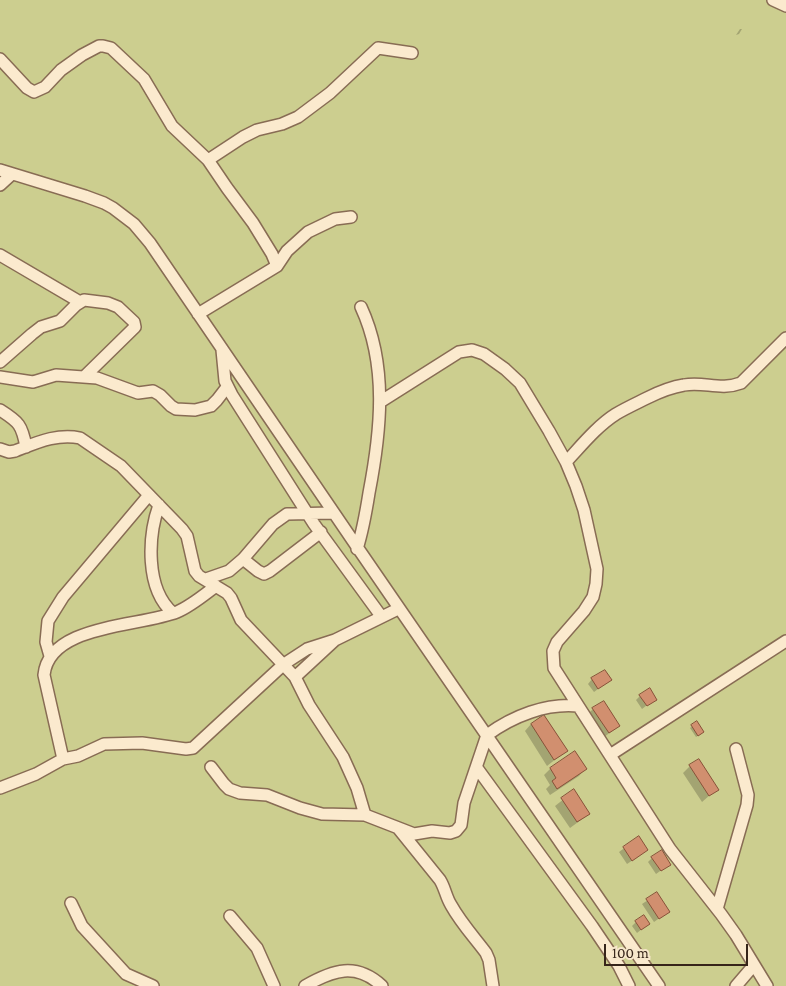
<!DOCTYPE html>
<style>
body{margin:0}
#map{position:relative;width:786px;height:986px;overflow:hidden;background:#f0dcbb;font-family:"Crimson Pro",serif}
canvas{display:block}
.scale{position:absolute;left:604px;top:944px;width:144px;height:22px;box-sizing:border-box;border:2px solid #36251a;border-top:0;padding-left:6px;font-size:15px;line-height:18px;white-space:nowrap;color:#36251a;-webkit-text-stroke:4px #f7e7cb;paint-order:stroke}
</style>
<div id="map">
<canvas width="786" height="986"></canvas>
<div class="scale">100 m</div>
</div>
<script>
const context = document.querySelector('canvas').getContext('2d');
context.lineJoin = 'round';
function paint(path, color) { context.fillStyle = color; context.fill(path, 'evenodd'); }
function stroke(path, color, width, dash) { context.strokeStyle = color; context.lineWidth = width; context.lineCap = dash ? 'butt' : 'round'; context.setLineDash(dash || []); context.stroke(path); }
const green = new Path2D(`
 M0,0H786V986H0Z`);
const shadow = new Path2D(`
 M740,29H742L739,34L736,35Z
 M592,679L610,680L594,692L588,684Z
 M640,696L655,699L642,709L636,700Z
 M593,709L619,726L604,737L589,713Z
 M696,723L701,734L696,737L690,728Z
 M531,724L566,751L547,766L525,731Z
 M575,753L585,769L579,776L550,795L546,789L550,785L544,775L550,769Z
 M690,766L717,789L702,802L683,773Z
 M574,791L589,814L570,828L555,806Z
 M638,838L642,854L627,864L619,852Z
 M652,858L670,864L656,874L648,862Z
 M657,894L668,912L654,922L642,904Z
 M636,922L648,924L637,933L632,926Z`);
const building = new Path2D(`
 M605,670L612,680L598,689L591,678Z
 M650,688L657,700L647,706L639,695Z
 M604,701L620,726L609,733L592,708Z
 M544,715L568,751L554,760L531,724Z
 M697,721L704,732L698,736L691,725Z
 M575,751L587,769L557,789L552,781L556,778L550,768Z
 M699,759L719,790L709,796L689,765Z
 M574,789L590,814L577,822L561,798Z
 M639,836L648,850L632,861L623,847Z
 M662,850L671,865L661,871L651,857Z
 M657,892L670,912L659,919L646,899Z
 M644,915L650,924L641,930L635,921Z`);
const minor = new Path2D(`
 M773,0L786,6
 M0,59L27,88L34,92L45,87L61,70L82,55L99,46H103L111,48L144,79L172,126L208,160L227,188L253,223L272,254L277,266
 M208,160L243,137L257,130L282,124L298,117L330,93L378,48L412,53
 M0,170L85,196L104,203L113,208L134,224L150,243C318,492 489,738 659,986
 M0,185L12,174
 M0,255L80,302
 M198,314L277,266L287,251L308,232L335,219L351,217
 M222,350L225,381L232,395L314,524L381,616
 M0,362L32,334L41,327L60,321L76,305L84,300L108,303L118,307L134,322L135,327L85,376
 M0,377L33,382L56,375L97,378L138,393L153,391L160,395L171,406L176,409L195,410L211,406L217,400L227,387
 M380,402L459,352L472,350L484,354L505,369L520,383L549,431L566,462L576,486L584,510L597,569L596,584L593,597L584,611L557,642L553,651L554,668L670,849L721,914L736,935L767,986
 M0,410C19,422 22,425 26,447
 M0,449L9,452L15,451C36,443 57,433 80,438L121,466L182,529L187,536L195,571L199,576L227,593L231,598L241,620L295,677L309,705L343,757L357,788L365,815
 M566,462C581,446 597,426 616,414C626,408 637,403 647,398C659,392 671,387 684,385C704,381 720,391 741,383L786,338
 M159,505C148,536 145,589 173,613
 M357,549C363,530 366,512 369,493C381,431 388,365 361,307
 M243,559L258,571L264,574L270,571L321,532
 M206,579L229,571L243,559L273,524L287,514L332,513
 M50,656L46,642L48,621L63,597L149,495
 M295,677L335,640L398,609
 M610,755L786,641
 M63,759L44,675C49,624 140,627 177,612C191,606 204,595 216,586
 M211,767L224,784L229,789L240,793L267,795L300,808L322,814L365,815L414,834L432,831L450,833L456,831L461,825L464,803L487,735C513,716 546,703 578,706
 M477,768L592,926L619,966L629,986
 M0,788L36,774L63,759L78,756L104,744L142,743L186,749L193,748L284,664L307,649L335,640
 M398,828L440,880C445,888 446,897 451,905C461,923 474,937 486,953L489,960L493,986
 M71,903L82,926L126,974L153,986
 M717,909L747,805L748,795L736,749
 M230,916L257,948L274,986
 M305,986C333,970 356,962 382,986
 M736,986L754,965`);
paint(green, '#ccce8f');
paint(shadow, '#0003');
paint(building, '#d18f6f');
stroke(building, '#885239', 1);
stroke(minor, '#886c54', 14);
stroke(minor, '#fbeace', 11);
</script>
